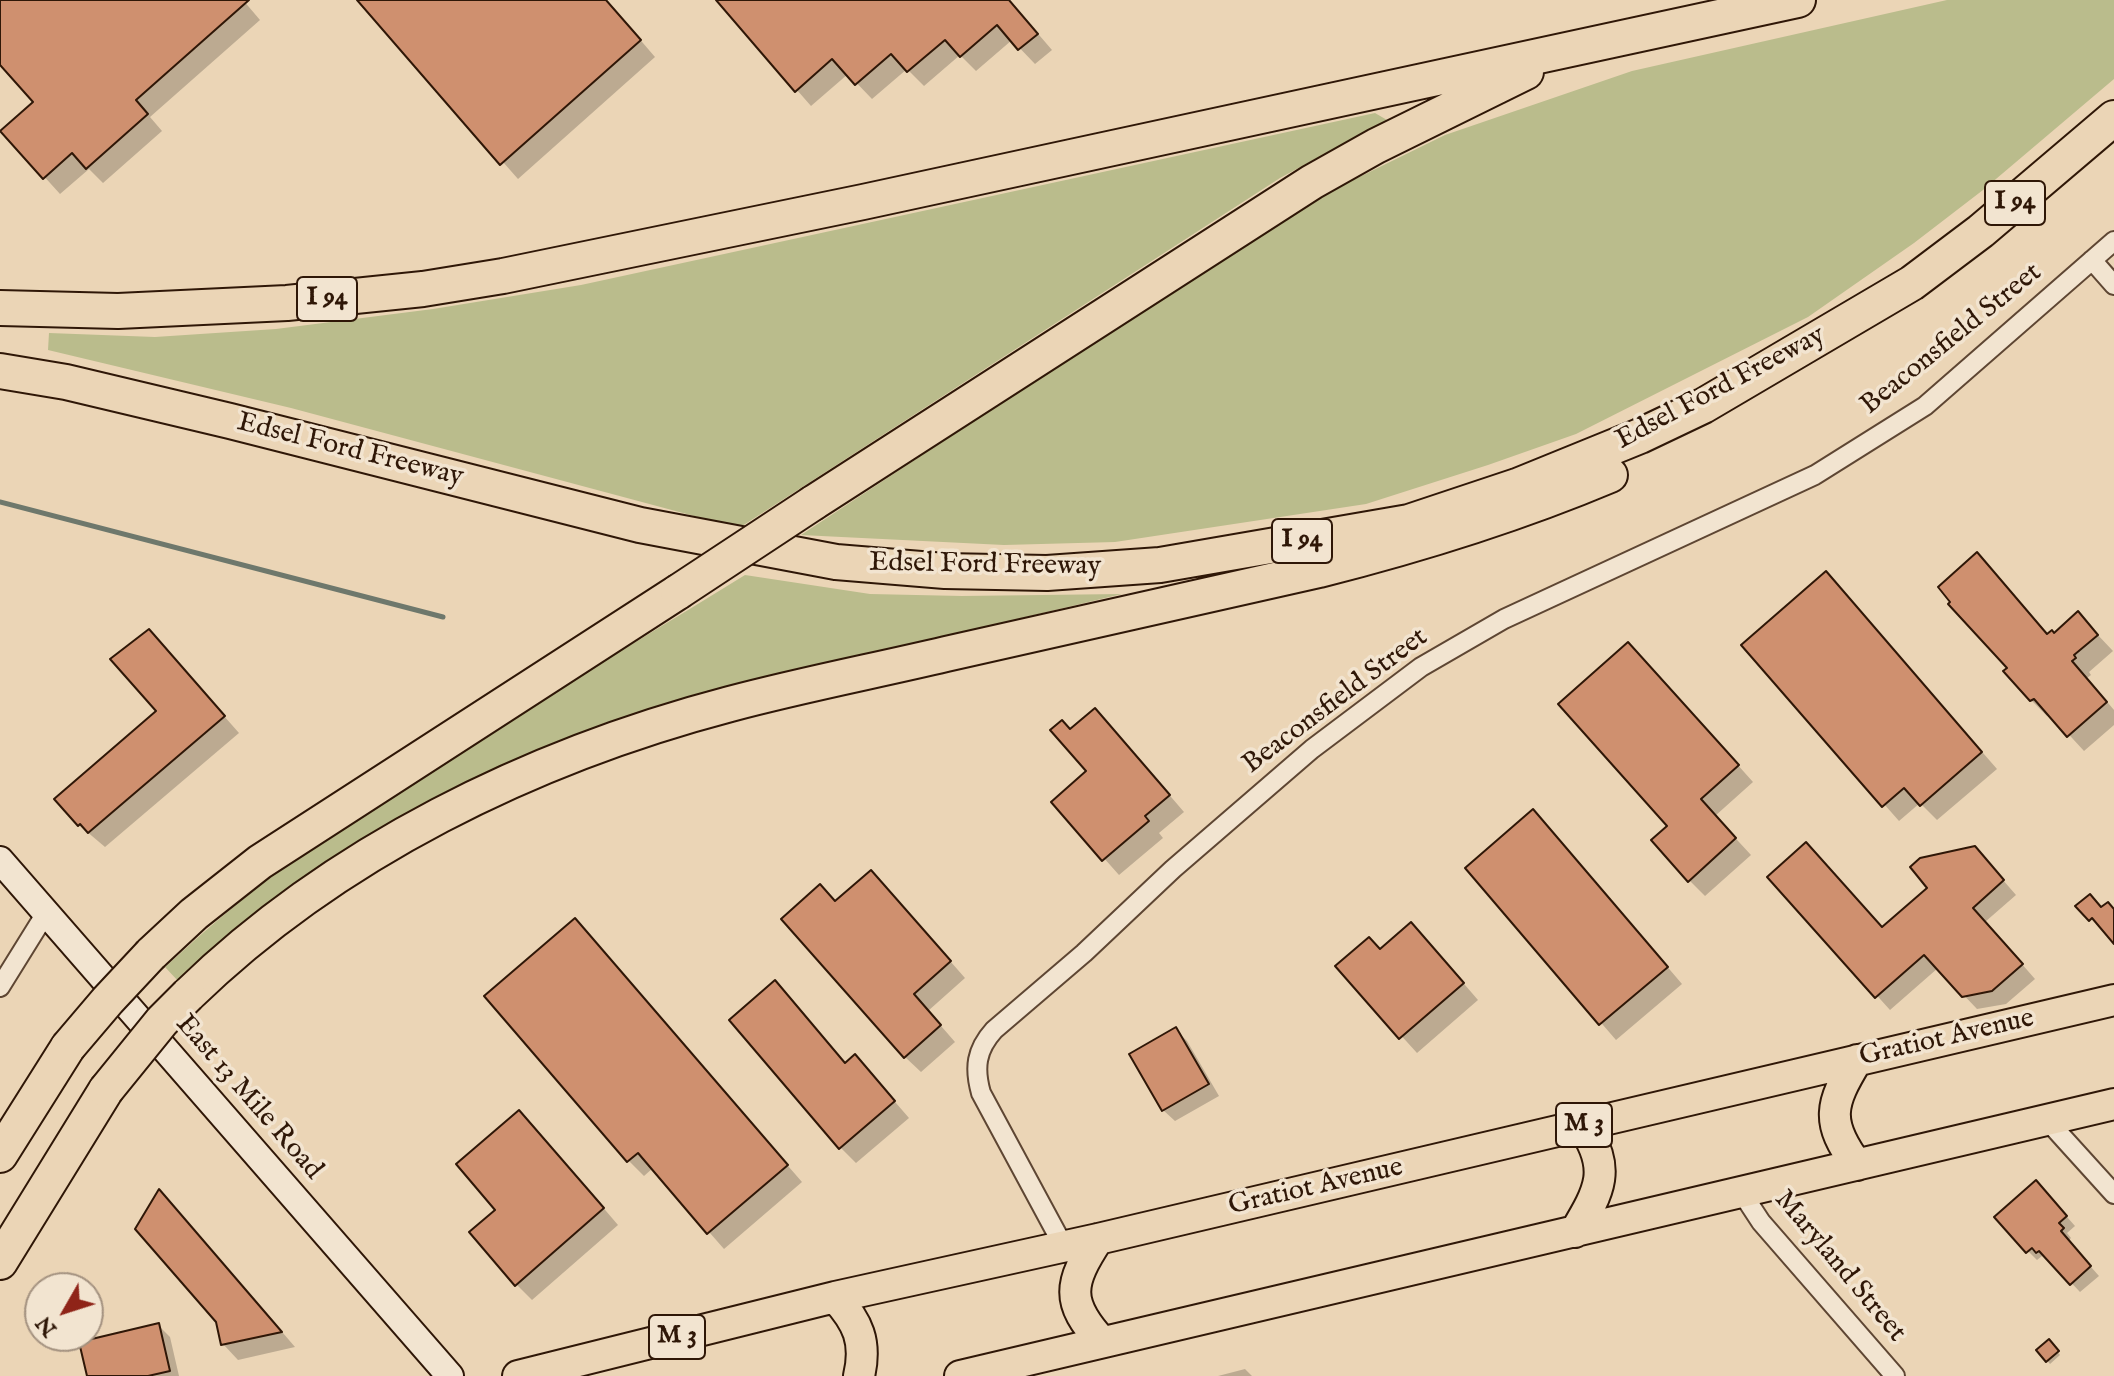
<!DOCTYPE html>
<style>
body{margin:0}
#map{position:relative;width:2114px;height:1376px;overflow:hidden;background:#ebd5b6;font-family:"IM FELL English",serif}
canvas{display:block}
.north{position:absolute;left:24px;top:1272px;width:80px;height:80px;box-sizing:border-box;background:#f2e4d0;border:2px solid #a49280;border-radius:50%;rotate:231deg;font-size:22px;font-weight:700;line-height:32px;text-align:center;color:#2f1707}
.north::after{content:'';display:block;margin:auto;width:28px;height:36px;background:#8f2418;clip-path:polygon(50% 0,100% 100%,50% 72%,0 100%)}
</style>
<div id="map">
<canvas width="2114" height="1376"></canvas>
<div class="north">N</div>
</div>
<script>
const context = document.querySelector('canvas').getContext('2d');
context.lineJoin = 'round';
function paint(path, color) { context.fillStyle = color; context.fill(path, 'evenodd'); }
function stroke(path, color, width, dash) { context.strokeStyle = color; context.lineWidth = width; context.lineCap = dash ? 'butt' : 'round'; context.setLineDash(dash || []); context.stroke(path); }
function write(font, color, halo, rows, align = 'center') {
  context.font = font + ' "IM FELL English",serif'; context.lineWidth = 7; context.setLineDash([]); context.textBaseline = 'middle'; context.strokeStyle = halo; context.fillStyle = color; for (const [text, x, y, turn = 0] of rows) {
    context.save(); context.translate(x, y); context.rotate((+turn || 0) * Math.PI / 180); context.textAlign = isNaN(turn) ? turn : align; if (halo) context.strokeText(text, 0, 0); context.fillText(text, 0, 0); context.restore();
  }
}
const green = new Path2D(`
 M1947,0H2114V79L1983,190L1914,243L1808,317L1576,434L1488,465L1366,504L1115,542L1004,545L801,535L1298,207L1445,135L1632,71Z
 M1375,113L1387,120L1280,178L739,528L291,408L48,350L49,333L155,337L276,329L433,309L581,285Z
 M745,575L870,594L962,596L1122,594L705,694L234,934L178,981L165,967C210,926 257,885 306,851C448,753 598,666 745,575Z`);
const shadow = new Path2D(`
 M0,0H243L260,20L150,117L162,131L103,183L89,169L60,194L3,131L36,103L0,62Z
 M360,0H606L655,57L518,179Z
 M718,0H1009L1052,50L1035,64L1012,40L976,71L960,55L924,86L907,69L872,99L848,74L811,106Z
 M1993,571L2049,635H2054L2078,614L2113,651L2089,672L2091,675L2087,678L2114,710V725L2084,751L2050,714L2047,716L2031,700L2010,668Z
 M1841,590L1997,769L1937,820L1920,803L1899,821L1744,645Z
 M164,648L239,733L105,847L79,825L57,799L159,711Z
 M1644,660L1753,782L1715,816L1751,855L1705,896L1689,880L1669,826Z
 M1110,726L1184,812L1159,833L1163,838L1119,875L1054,802L1088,772L1071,731Z
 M1549,828L1682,984L1616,1040L1467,868Z
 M1975,848L2016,895L1985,922L2035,979L2006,1004L1977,1009L1938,968L1890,1010L1770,877L1883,929Z
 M886,888L965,978L928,1011L955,1042L921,1072L905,1057L836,903Z
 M575,921L802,1182L724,1249L653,1168L644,1176L629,1161Z
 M1427,941L1478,1000L1417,1053L1338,966L1381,951Z
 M790,999L846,1064L870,1073L909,1118L856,1163L841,1148Z
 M1176,1030L1187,1041L1219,1096L1175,1121L1163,1110Z
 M535,1128L618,1225L532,1300L516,1284L498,1210Z
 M160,1192L175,1207L295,1347L238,1360L223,1344L218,1321Z
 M2045,1192L2075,1226L2067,1233L2071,1238L2068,1241L2099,1276L2080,1292L2049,1259L2047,1260L2042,1256L2037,1260L2028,1251Z
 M158,1325L170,1337L179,1376H89Z
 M2049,1342L2060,1355L2050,1364L2039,1351Z
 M1245,1369L1252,1376H1218Z`);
const stream = new Path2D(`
 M0,502L443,617`);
const building = new Path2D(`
 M0,0H249L136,100L148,114L86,169L72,153L43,179L0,131L33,102L0,65Z
 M357,0H606L641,40L500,165Z
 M716,0H1009L1038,34L1018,50L997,25L960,57L945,40L907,72L891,54L855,85L832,59L795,92Z
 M1977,552L2047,634L2052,630L2054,633L2078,611L2098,635L2074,655L2076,658L2072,661L2107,702L2067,737L2034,699L2030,701L2003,671L2007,668L1948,604L1950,602L1938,587Z
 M1826,571L1982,752L1920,806L1904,788L1882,807L1741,645Z
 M149,629L225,716L88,833L80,824L78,826L54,799L156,711L110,659Z
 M1628,642L1739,765L1701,799L1736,838L1688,882L1651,840L1667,826L1558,704Z
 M1095,708L1170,795L1145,816L1149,821L1102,861L1051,802L1086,771L1050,730L1062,720L1070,729Z
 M1533,809L1668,967L1599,1025L1465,868Z
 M1806,842L1882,927L1927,888L1910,867L1920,858L1975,846L2004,880L1973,908L2023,964L1992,991L1962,997L1924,955L1875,998L1767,877Z
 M871,870L951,961L914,994L941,1025L904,1058L781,919L820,884L835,901Z
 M2090,894L2101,907L2108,902L2114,909V944L2092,918L2089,921L2075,906Z
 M575,918L788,1165L707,1234L638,1153L627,1162L484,996Z
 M1411,922L1464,983L1399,1039L1335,966L1369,937L1380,949Z
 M775,980L845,1063L855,1054L895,1101L839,1149L729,1020Z
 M1176,1027L1209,1084L1162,1111L1129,1054Z
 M519,1110L604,1208L515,1286L469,1232L495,1210L456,1164Z
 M2036,1180L2067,1216L2059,1223L2064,1228L2061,1231L2091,1266L2070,1285L2039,1251L2036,1253L2032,1248L2026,1253L1994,1217Z
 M159,1189L282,1332L221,1345L216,1322L135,1229Z
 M159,1323L170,1371L148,1376H87L79,1342Z
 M2049,1339L2059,1351L2046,1362L2036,1350Z`);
const street = new Path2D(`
 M2092,260L2114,285
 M0,987L46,913
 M2047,1120L2114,1194
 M1742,1193L1761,1222L1895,1376
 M1064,1247L981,1093C974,1068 976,1050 994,1030L1084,953L1173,869L1312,749L1421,667L1504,619L1815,475L1925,406L2114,241`);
const secondary = new Path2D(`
 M0,860L450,1376`);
const primary = new Path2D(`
 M1857,1060C1830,1104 1825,1122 1857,1165
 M1575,1232C1600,1190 1612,1169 1582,1125
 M1098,1239C1069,1283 1065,1302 1102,1342
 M835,1297C858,1322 867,1342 859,1376
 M518,1376L835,1297L1098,1239L2114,1000
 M960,1376L2114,1104`);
const highway = new Path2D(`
 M0,308L118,311L287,303L423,289L503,276L863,202L1798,0
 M0,371L66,382L230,421L640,525L836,562L945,571L1047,573L1160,565L1409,522L1517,486L1640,436L1703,406L1912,283L1981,231L2114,118
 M813,503L1312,182L1376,146L1526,72
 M151,954L194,914L260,862L678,592
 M188,995C335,852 532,756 730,704C801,685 874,671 946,654C1070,626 1195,598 1319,570C1418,545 1515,515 1610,475
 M0,1155L68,1047
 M0,1262L106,1090`);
const highwayBridge = new Path2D(`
 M678,592L813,503
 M68,1047L108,1000L151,954
 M106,1090L162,1021L188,995`);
const shields = [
 [2015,203,60],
 [327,299,60],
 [1302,541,60],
 [1584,1125,56],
 [677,1337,56]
];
const shieldNames = [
 ["I 94",2015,203],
 ["I 94",327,299],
 ["I 94",1302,541],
 ["M 3",1584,1125],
 ["M 3",677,1337]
];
const streetNames = [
 ["Beaconsfield Street",1952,340,-39],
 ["Edsel Ford Freeway",1721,389,-28],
 ["Edsel Ford Freeway",350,451,14],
 ["Edsel Ford Freeway",985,566,1],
 ["Beaconsfield Street",1336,702,-37],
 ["Gratiot Avenue",1947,1039,-13],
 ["East 13 Mile Road",248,1098,49],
 ["Gratiot Avenue",1316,1188,-13],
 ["Maryland Street",1839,1267,50]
];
paint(green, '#babc8c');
paint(shadow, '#0003');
stroke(stream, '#6e786c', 5);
paint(building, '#cf906f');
stroke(building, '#2f1707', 2);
stroke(street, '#5e4633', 22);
stroke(secondary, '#2f1707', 30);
stroke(primary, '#2f1707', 34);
stroke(highway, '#2f1707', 38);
stroke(street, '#f2e4d0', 18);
stroke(secondary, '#f2e4d0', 26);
stroke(primary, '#ebd5b6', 30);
stroke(highway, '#ebd5b6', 34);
stroke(highwayBridge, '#2f1707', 38, []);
stroke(highwayBridge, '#ebd5b6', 34);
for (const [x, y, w] of shields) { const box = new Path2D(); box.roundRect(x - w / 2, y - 22, w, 44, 6); context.fillStyle = '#f2e4d0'; context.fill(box); stroke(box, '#2f1707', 2); }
write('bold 26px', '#2f1707', null, shieldNames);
write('28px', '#2f1707', '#f2e4d0', streetNames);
</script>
